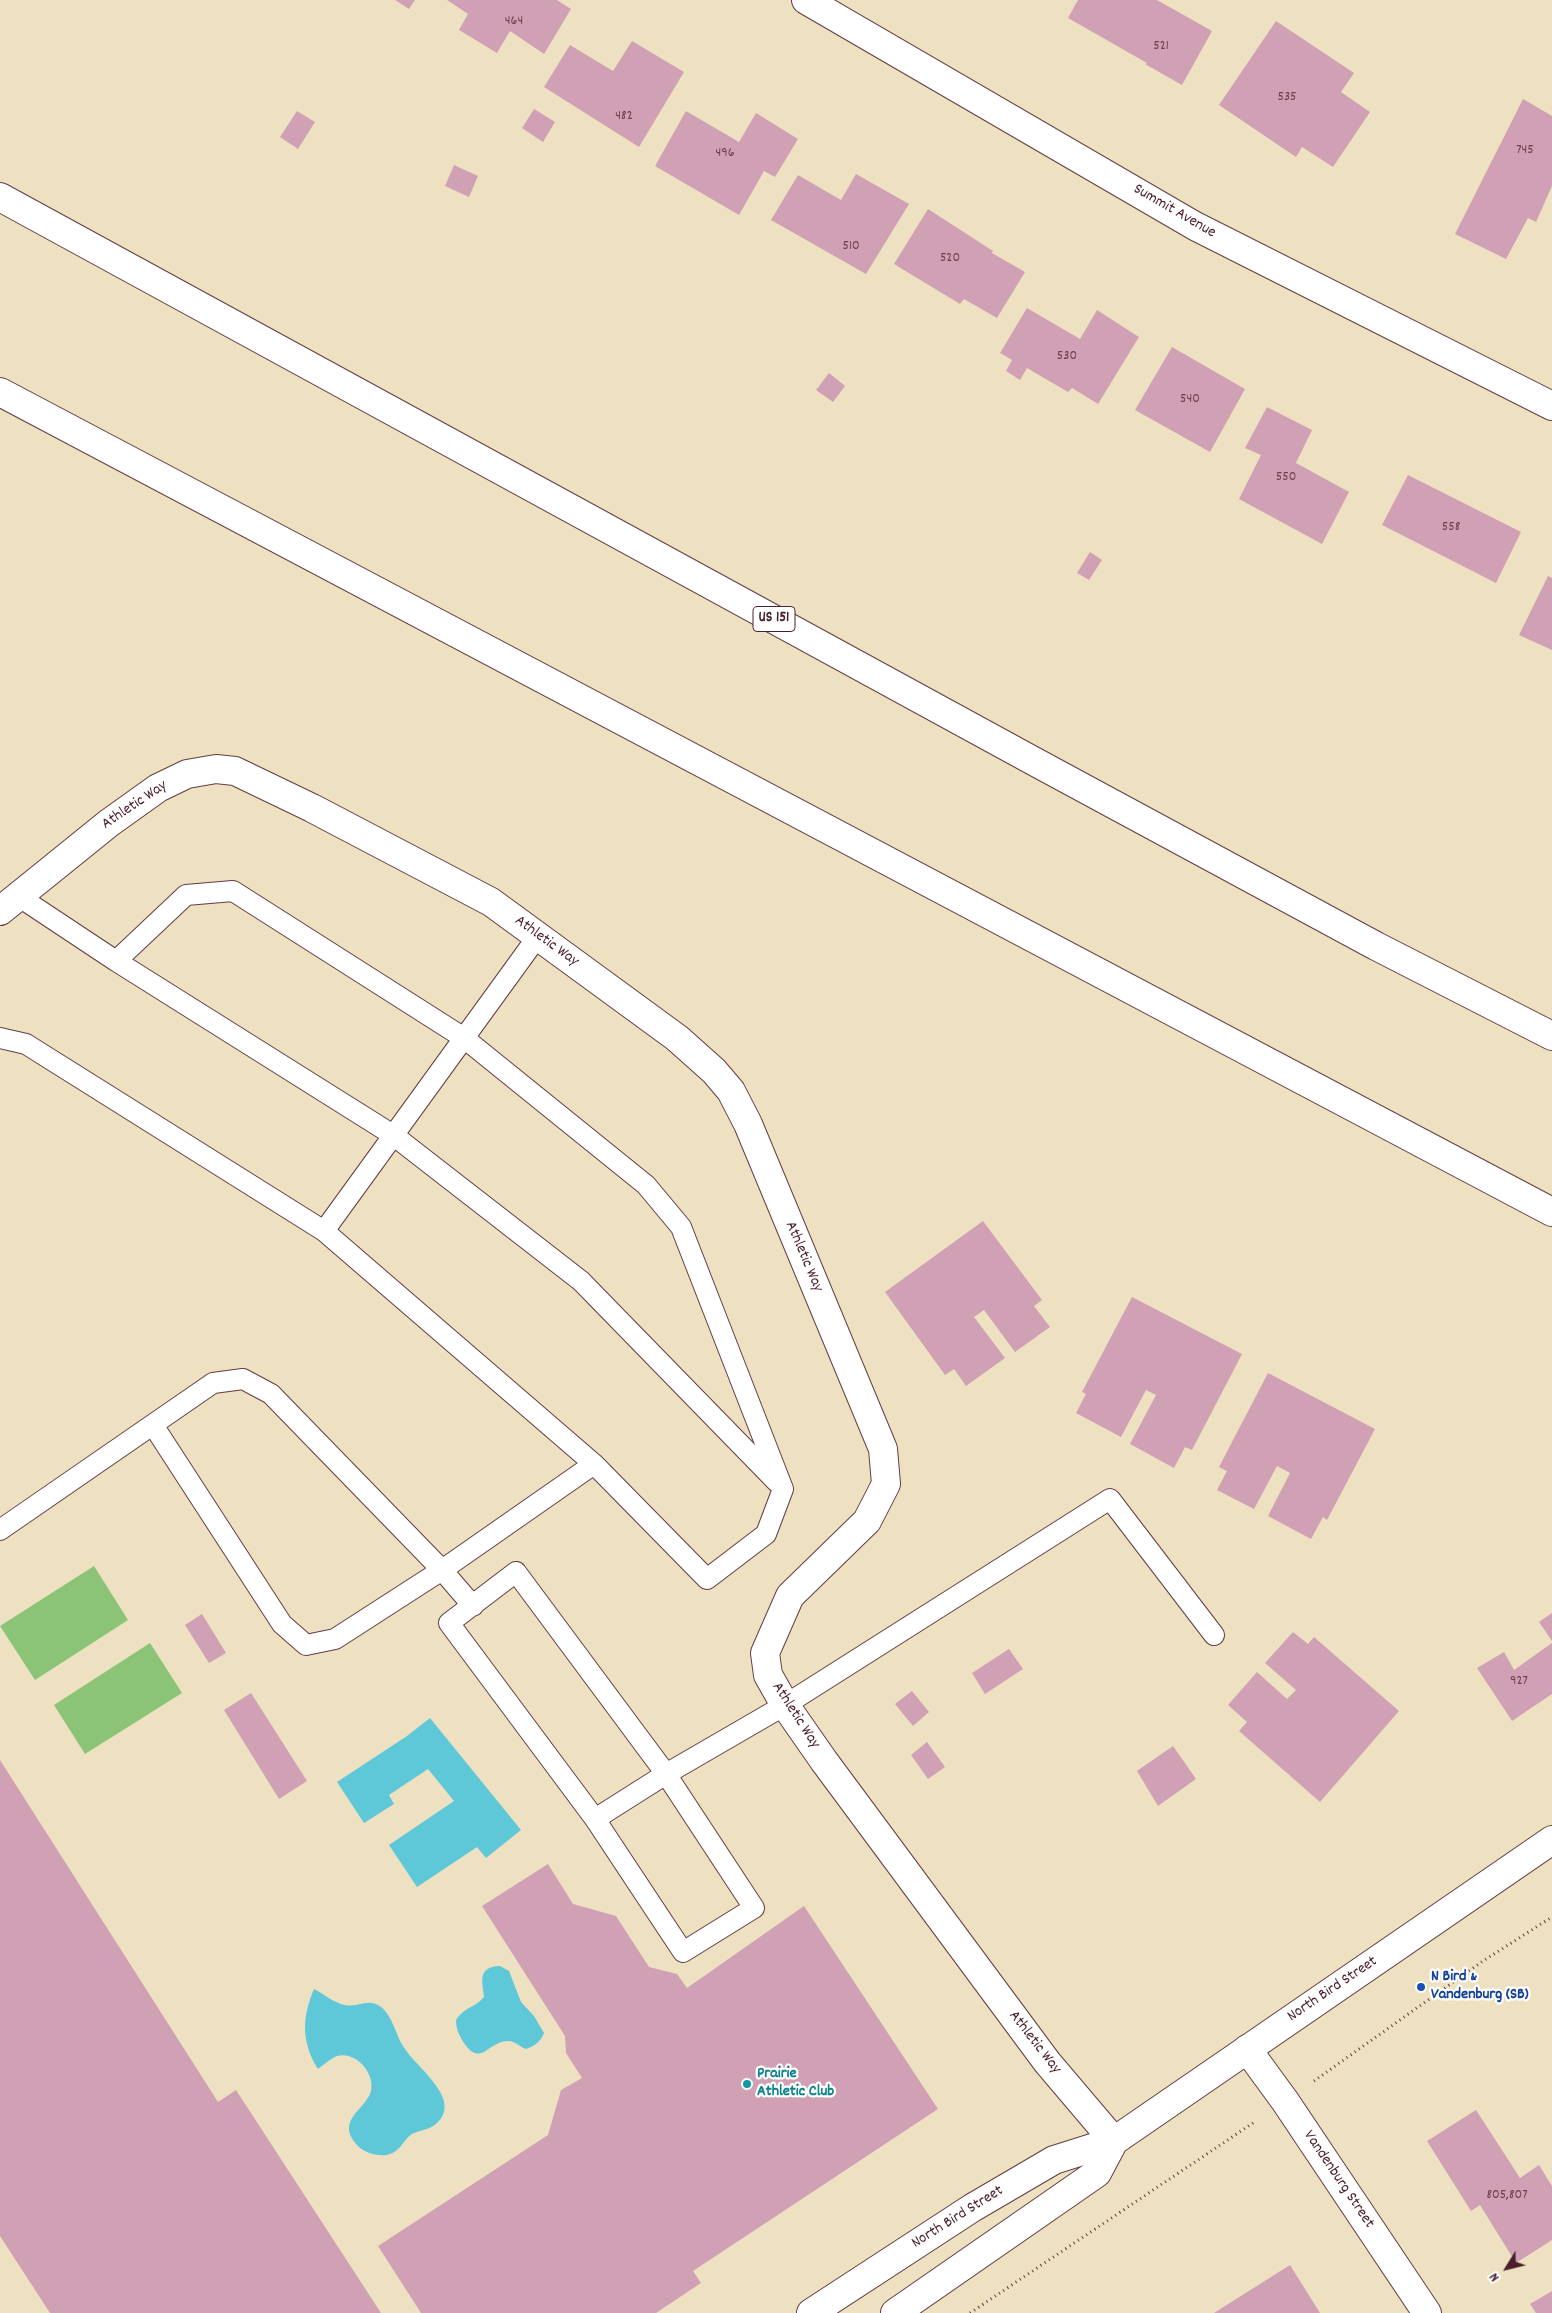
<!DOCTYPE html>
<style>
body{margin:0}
#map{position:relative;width:1552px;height:2313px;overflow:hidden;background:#eee1c2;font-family:Dekko,sans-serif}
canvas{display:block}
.north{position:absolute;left:1482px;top:2243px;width:50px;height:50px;-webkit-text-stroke:4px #fff;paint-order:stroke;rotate:234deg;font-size:14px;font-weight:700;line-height:20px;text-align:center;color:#4a1f2b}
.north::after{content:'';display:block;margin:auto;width:18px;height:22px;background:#4a1f2b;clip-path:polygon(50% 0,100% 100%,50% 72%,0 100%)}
</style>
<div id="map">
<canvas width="1552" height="2313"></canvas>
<div class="north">N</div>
</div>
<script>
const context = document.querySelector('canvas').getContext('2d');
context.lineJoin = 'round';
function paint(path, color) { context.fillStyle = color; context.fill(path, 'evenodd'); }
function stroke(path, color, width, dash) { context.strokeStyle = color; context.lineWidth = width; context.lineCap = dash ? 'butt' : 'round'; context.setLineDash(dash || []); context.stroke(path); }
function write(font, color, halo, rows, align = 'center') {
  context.font = font + ' Dekko,sans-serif'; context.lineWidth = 4.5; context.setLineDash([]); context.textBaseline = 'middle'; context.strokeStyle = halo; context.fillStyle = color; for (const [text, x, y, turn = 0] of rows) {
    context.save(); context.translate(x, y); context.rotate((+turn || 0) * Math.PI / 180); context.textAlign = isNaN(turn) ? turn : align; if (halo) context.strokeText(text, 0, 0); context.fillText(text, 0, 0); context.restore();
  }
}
const green = new Path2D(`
 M94,1566L128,1620L35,1680L0,1626Z
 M150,1643L182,1693L85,1754L54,1705Z`);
const water = new Path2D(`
 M430,1718L521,1830L486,1858L477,1847L417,1887L389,1845L454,1801L428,1769L389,1795L394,1804L364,1823L337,1782L407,1736Z
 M500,1966L509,1971L521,2002L534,2016L544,2033C541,2041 535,2046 526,2049C520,2047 515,2041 508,2041C488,2041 481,2068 464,2043C459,2035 456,2029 456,2020C463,2008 476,2007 484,1997C483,1983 476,1967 500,1966Z
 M314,1989C324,1994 334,2003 345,2005C357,2008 369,1997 381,2007C393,2016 396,2037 405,2049C417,2068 464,2100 436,2124C429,2130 420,2130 412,2134C402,2141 400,2153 386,2155C377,2156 365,2153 358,2146C334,2120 366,2110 371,2091C375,2073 356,2051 337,2056C330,2059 323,2065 318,2069C301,2042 302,2017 314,1989Z`);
const building = new Path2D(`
 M395,0H415L409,9Z
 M447,0H557L571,9L544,54L510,31L497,53L459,30L468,14Z
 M1078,0H1157L1212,31L1182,85L1145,64L1147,63L1068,18Z
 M1276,21L1354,73L1341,92L1370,112L1333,167L1302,147L1296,157L1219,105Z
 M632,41L684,72L639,147L544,87L570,45L613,71Z
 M1523,99L1552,116V186L1536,222L1528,218L1506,259L1455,234Z
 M534,109L555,122L543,142L522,128Z
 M297,111L315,122L298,149L280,137Z
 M686,111L739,142L756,113L798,139L775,177L764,171L739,215L655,166Z
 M454,165L478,176L469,197L445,186Z
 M856,174L909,204L866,274L771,220L798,175L841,200Z
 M928,209L993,251L992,253L1025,272L997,318L964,299L960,304L894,264Z
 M1027,308L1080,339L1097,310L1139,337L1098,404L1072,388L1068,392L1027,368L1020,380L1006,371L1012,360L1000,353Z
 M1172,347L1245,389L1210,452L1135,410Z
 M829,373L845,386L833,402L816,390Z
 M1267,407L1312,430L1296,463L1349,492L1322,544L1239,499L1261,455L1245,448Z
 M1408,475L1521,532L1496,583L1382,525Z
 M1090,552L1102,560L1089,580L1077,573Z
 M1548,576L1552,578V650L1519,635Z
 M983,1221L1042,1300L1034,1306L1050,1327L1015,1352L984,1310L974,1317L1005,1358L966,1386L954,1369L945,1375L885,1292Z
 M1132,1297L1242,1354L1192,1450L1185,1447L1174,1468L1130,1444L1156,1395L1146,1390L1121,1437L1076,1413L1086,1394L1082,1392Z
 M1268,1373L1375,1429L1327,1520L1323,1517L1311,1539L1268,1516L1290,1473L1277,1466L1254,1509L1217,1490L1227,1471L1219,1467Z
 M1552,1613V1641L1539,1622Z
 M202,1614L226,1653L209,1663L185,1625Z
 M1293,1632L1308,1644L1314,1637L1399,1711L1320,1802L1239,1731L1247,1722L1228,1705L1257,1672L1287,1699L1296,1690L1265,1663Z
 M1552,1643V1694L1512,1721L1477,1668L1504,1652L1514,1670Z
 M1009,1649L1023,1669L985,1694L972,1673Z
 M912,1691L929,1712L913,1726L895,1704Z
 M251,1693L307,1781L279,1799L224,1710Z
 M927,1742L945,1767L928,1779L911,1755Z
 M1173,1746L1196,1779L1158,1806L1137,1771Z
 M0,1760L218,2102L236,2090L381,2313H50L0,2236Z
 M548,1864L573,1904L616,1916L649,1967L677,1974L687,1988L804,1906L938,2109L693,2271L701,2283L656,2313H421L378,2246L548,2135L561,2090L582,2078L566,2053L565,2036L482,1906Z
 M1476,2110L1520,2178L1539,2165L1552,2186V2240L1516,2263L1480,2205L1471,2211L1427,2141Z
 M1290,2265L1320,2313H1214Z
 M1552,2291V2313H1536L1530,2304Z`);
const path = new Path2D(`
 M1314,2081L1483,1961L1552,1917
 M970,2313L1256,2121`);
const lane = new Path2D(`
 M18,896L116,961L393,1135L581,1281L777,1482
 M0,1038L26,1044L324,1231L594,1464L707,1579L766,1534L783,1489L681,1227L646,1185L464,1038L233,891L186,895L116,961
 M324,1231L538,936
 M153,1425L282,1624L306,1645L335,1639L442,1570L594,1464
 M0,1530L213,1383L243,1379L271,1394L442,1570L473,1606
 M516,1572L666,1774L595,1819L449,1623Z
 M595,1819L683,1952L754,1908L666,1774L785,1705L1110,1499L1214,1635`);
const street = new Path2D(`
 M806,0L1195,226L1552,406
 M0,911L109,823L158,788L187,774L216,769L235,771L312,808L491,902L677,1038L714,1071L731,1091L748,1124L883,1449L886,1484L867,1521L790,1596L765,1653L768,1675L785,1705L824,1761L1047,2062L1114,2141
 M1247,2049L1285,2101L1427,2313`);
const secondary = new Path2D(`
 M811,2313L972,2208L1054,2160L1114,2141L1552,1840
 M895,2313L1097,2173L1114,2141`);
const highway = new Path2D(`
 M0,197L1039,764L1376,946L1552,1036
 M0,392L1552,1212`);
const markers = [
 [1421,1987,5,"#1a4fb4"],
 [747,2084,5,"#0f9aa8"]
];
const numberNames = [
 ["464",514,22],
 ["521",1161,47],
 ["535",1287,98],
 ["482",624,117],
 ["745",1525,151],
 ["496",725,154],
 ["510",851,247],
 ["520",950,259],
 ["530",1067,357],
 ["540",1190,400],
 ["550",1286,478],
 ["558",1451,528],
 ["927",1519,1682],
 ["805,807",1507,2196]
];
const shields = [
 [774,619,42]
];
const shieldNames = [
 ["US 151",774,619]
];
const streetNames = [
 ["Summit Avenue",1174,212,30],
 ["Athletic Way",135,806,-34],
 ["Athletic Way",546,942,36],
 ["Athletic Way",803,1257,67],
 ["Athletic Way",795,1716,57],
 ["North Bird Street",1333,1990,-34],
 ["Athletic Way",1034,2043,52],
 ["Vandenburg Street",1338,2180,56],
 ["North Bird Street",958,2218,-32]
];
const transitNames = [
 ["N Bird &",1431,1978],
 ["Vandenburg (SB)",1431,1996]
];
const cultureNames = [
 ["Prairie",757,2075],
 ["Athletic Club",757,2093]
];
paint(green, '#8bc377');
paint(water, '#5ec8d9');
paint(building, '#d0a0b5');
stroke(lane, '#633c42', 22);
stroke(street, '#633c42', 30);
stroke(secondary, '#633c42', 30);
stroke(highway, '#633c42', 30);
stroke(path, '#633c42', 3, [1, 4]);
stroke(lane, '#fff', 20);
stroke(street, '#fff', 28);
stroke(secondary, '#fff', 28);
stroke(highway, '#fff', 28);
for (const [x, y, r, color] of markers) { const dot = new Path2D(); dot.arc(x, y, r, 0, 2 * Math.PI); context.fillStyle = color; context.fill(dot); stroke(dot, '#fff', 2); }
write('14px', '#6c3f4e', null, numberNames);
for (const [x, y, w] of shields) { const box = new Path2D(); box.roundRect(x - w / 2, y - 12.5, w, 25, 4); context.fillStyle = '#fff'; context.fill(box); stroke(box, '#4a1f2b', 1); }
write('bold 15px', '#4a1f2b', null, shieldNames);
write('16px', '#4a1f2b', '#fff', streetNames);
write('bold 16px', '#164399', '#fff', transitNames, 'left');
write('bold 16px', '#0d838f', '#fff', cultureNames, 'left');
</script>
